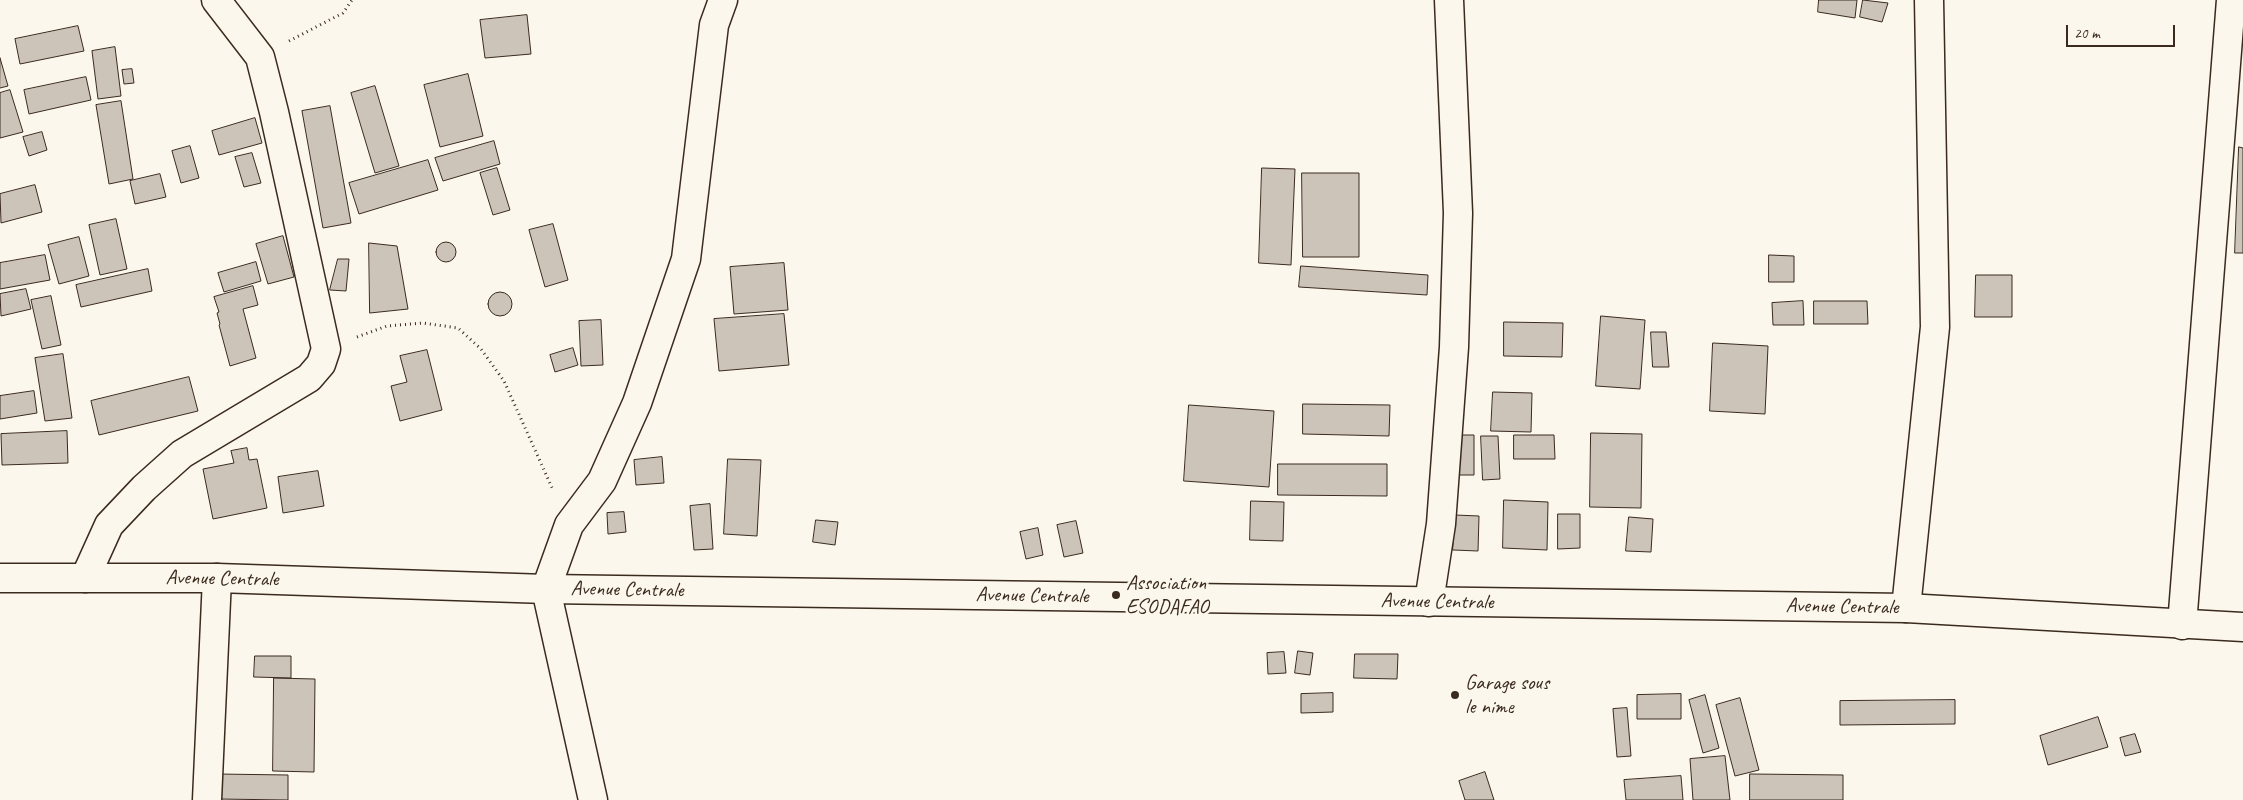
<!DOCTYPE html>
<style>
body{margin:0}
#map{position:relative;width:2243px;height:800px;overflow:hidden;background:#fbf7ec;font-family:Caveat,sans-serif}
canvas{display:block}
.scale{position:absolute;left:2066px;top:25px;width:109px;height:22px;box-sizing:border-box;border:2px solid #3b2a1e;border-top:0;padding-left:6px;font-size:15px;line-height:18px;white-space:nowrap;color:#3b2a1e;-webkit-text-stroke:4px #fbf7ec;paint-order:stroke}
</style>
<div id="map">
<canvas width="2243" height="800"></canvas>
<div class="scale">20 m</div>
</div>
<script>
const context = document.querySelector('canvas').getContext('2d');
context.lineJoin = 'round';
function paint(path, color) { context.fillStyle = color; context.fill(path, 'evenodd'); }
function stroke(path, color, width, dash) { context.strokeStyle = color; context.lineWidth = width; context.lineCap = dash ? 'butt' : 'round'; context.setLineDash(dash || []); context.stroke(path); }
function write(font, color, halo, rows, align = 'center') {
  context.font = font + ' Caveat,sans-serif'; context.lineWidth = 5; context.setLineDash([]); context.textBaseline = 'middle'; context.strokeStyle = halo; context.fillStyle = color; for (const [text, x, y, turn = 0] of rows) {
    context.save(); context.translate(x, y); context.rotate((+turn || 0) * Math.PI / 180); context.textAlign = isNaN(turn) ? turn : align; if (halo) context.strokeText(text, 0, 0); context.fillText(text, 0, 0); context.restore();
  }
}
const building = new Path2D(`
 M1819,0H1857L1855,18L1818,12Z
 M1863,0L1888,3L1882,22L1860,17Z
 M527,15L531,54L485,58L480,20Z
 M78,26L84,51L20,64L15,39Z
 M115,47L121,96L98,99L92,51Z
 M0,58L8,86L0,88Z
 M132,69L134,83L124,84L122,70Z
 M468,74L483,136L440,147L424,85Z
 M86,77L91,100L29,114L24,90Z
 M375,86L399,166L375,173L351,93Z
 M10,90L23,132L0,138V93Z
 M121,101L133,179L109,184L96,105Z
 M330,106L351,223L323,228L302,111Z
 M255,118L262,143L219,155L212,131Z
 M42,132L47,150L29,156L23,137Z
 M494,141L500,164L443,181L435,158Z
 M190,146L199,178L181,183L172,151Z
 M2239,147L2243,148V253H2235Z
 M252,153L261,183L244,187L235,157Z
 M428,160L438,190L359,214L349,183Z
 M497,168L510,210L493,215L480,173Z
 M1262,168L1295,169L1291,265L1259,263Z
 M1302,173H1359V257H1303Z
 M160,174L166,197L135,204L130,181Z
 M35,185L42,212L1,223L0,194Z
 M116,219L127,269L100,275L89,225Z
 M553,224L568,280L545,287L529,230Z
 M283,236L294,277L268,284L256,244Z
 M79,237L89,276L59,284L48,245Z
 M436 252a10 10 0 1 1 20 0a10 10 0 1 1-20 0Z
 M369,243L397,246L408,309L370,313Z
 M45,255L50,280L0,289V263Z
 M1769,255L1794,256V282H1769Z
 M338,259H349L346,291L330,290Z
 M256,262L261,281L224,292L218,273Z
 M784,263L788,310L734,314L730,267Z
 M1301,266L1428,275L1427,295L1299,287Z
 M148,269L152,291L81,307L76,285Z
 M1976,275H2012V317H1975Z
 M253,286L258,305L243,309L256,358L230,366L219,325L220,324L217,313L219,312L214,297Z
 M26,289L31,309L1,316L0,294Z
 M488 304a12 12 0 1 1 24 0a12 12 0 1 1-24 0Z
 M51,296L61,345L42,349L31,300Z
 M1803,301L1804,325H1773L1772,303Z
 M1814,301H1867L1868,324H1814Z
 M784,314L789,365L719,371L714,319Z
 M1601,316L1645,320L1640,389L1596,386Z
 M601,320L603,365L581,366L579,321Z
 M1504,322L1563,323L1562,357L1504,356Z
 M1651,332H1666L1669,367H1653Z
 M1713,343L1768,346L1765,414L1710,411Z
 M573,348L578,365L555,372L550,355Z
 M427,350L442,410L400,421L391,386L407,382L400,356Z
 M63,354L72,418L45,421L35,358Z
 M189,377L198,411L99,435L91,401Z
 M34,391L37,413L0,419V396Z
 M1493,392L1532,393L1531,432L1491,431Z
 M1303,404L1390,405L1389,436L1303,434Z
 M1189,405L1274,411L1269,487L1184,481Z
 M67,431L68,463L2,465L1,434Z
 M1591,433L1642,434L1641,508L1590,507Z
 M1455,435H1474V475H1455Z
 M1514,435H1554L1555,459H1514Z
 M1481,436H1498L1500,479L1483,480Z
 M247,448L249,460L257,459L267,508L213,519L203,469L234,463L231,451Z
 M662,457L664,483L636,485L634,460Z
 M728,459L761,460L757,536L724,534Z
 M1278,464H1387V496L1278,495Z
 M318,471L324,506L283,513L278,477Z
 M1504,500L1548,502L1547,550L1503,548Z
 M1251,501L1284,502L1283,541L1250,540Z
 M710,504L713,549L694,550L690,506Z
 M624,512L626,532L608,534L607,513Z
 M1558,514H1580V548L1558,549Z
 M1455,515L1479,516L1478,551L1453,550Z
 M1629,517L1653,519L1651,552L1626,551Z
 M816,520L838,522L835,545L813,542Z
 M1076,521L1083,553L1064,557L1057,525Z
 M1038,528L1043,555L1026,559L1020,532Z
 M1298,651L1313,653L1310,675L1295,673Z
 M1284,652L1286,673L1268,674L1267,653Z
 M1355,654H1398L1397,679L1354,678Z
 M255,656H291V678L254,677Z
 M274,678L315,679L314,772L273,771Z
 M1333,693V712L1301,713V694Z
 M1681,694V719H1637V695Z
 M1705,695L1719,748L1703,753L1689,700Z
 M1740,698L1759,770L1735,776L1716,705Z
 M1955,700V724L1840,725V701Z
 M1627,708L1631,756L1617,757L1613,709Z
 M2098,717L2108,747L2048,765L2040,736Z
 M2135,734L2141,752L2125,756L2120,738Z
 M1725,756L1730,800H1693L1690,759Z
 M1485,772L1494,800H1465L1459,781Z
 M217,774L288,775V800L217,799Z
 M1750,774L1843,775V800H1750Z
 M1681,776L1683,800H1626L1624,780Z`);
const path = new Path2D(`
 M289,41L343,13L352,0
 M357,337L387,326L423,323L458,328L481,349L504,381L553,490`);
const street = new Path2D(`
 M85,578L109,525L144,488L182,454L309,378L321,364L326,349L274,112L260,57L216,0
 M1429,602L1441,524L1454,347L1458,213L1449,0
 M1906,608L1935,327L1929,0
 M2182,625L2231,0
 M207,800L217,578
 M593,800L546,589L569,525L602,481L637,403L686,259L714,25L723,0`);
const secondary = new Path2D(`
 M0,578H217L546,589L1906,608L2243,627`);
const markers = [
 [1116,595,5,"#3b2a1e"],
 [1455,695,5,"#3b2a1e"]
];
const streetNames = [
 ["Avenue Centrale",222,579,1],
 ["Avenue Centrale",627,590,1],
 ["Avenue Centrale",1032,596,1],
 ["Avenue Centrale",1437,602,1],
 ["Avenue Centrale",1842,607,1]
];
const poiNames = [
 ["Association",1126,583],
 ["ESODAFAO",1126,607],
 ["Garage sous",1465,683],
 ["le nime",1465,707]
];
paint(building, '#ccc4b9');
stroke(building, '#3b2a1e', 1);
stroke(street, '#3b2a1e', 31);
stroke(secondary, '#3b2a1e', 31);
stroke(path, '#3b2a1e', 3, [1, 4]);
stroke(street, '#fbf7ec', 28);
stroke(secondary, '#fbf7ec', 28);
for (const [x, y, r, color] of markers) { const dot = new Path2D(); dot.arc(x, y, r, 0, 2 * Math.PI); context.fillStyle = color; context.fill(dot); stroke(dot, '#fbf7ec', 2); }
write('21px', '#3b2a1e', '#fbf7ec', streetNames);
write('21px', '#3b2a1e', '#fbf7ec', poiNames, 'left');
</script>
